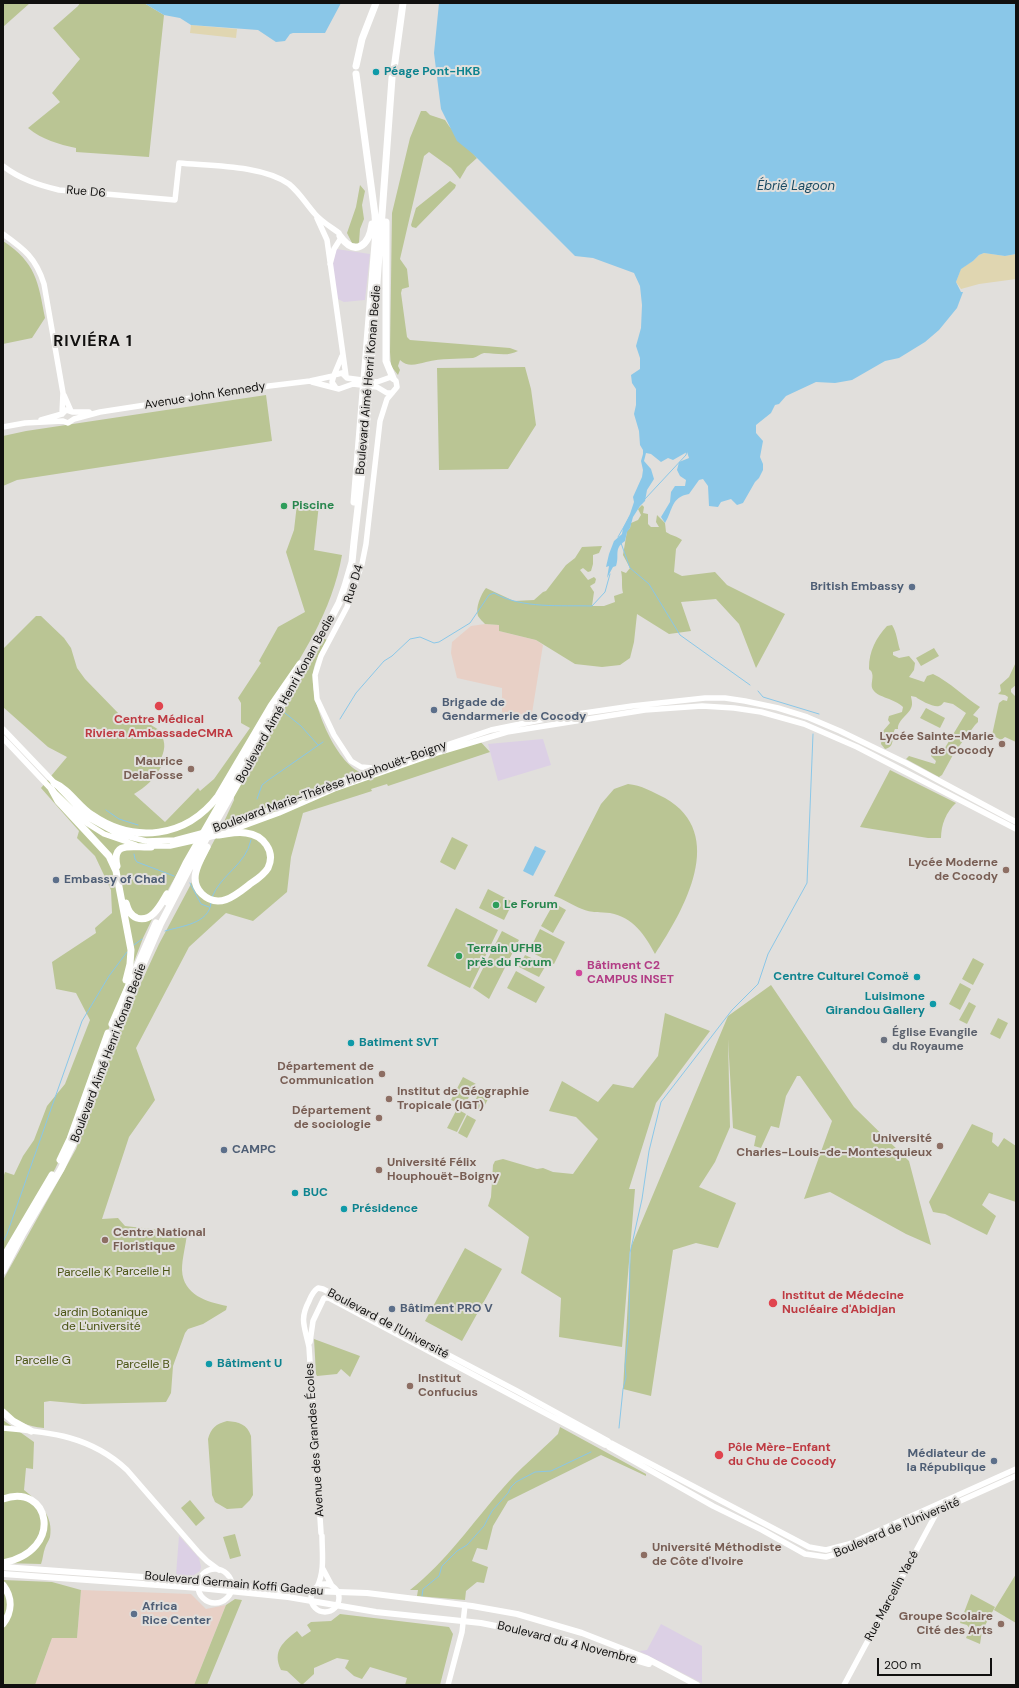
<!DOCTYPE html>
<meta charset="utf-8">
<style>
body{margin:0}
#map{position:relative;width:1019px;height:1688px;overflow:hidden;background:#e1dfdc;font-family:"DM Sans",sans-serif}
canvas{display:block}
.frame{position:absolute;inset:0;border:4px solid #11100f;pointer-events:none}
.scale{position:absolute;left:877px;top:1658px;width:115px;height:18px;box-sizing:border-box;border:2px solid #11100f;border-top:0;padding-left:5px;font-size:12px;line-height:14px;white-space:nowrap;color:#11100f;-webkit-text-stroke:3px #e1dfdc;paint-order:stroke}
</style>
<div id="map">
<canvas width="1019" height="1688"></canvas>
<div class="frame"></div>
<div class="scale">200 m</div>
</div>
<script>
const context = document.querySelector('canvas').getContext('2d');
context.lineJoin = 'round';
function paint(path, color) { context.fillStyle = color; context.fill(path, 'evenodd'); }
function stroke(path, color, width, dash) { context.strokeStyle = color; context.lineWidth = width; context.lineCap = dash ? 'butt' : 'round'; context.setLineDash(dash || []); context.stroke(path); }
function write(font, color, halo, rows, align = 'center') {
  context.font = font + ' "DM Sans",sans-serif'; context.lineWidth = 4; context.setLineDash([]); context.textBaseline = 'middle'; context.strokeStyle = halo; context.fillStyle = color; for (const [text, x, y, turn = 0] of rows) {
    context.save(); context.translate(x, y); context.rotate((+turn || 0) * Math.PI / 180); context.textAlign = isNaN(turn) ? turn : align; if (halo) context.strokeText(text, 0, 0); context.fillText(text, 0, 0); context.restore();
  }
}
const commercial = new Path2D(`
 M336,249L370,254L365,300L344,302L338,299L332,268Z
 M543,739L551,765L498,781L488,744Z
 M179,1536L199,1558L201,1567L200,1571L194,1575L190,1576L176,1575Z
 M661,1624L702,1646V1683L639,1651L647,1650Z`);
const industrial = new Path2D(`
 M485,624L499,625V631L536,640L543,645L532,713L502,717V688L457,678L451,653L452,642L471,626Z
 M81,1590L191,1594L206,1609L226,1605L194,1685H35L52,1638H77Z`);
const green = new Path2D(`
 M3,3H30L3,27Z
 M80,3H144L164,15L149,157L76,152V148C58,144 43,140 28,128L60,102L52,93L80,59L53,28L78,6Z
 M421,111H426L430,115L445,120L449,126L477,158L467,167L460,179L451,168L429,152L424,156L400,259L407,269L409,287L402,289L401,293L407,337L410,340L510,348L518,351C507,357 496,353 484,353C480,354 477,357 473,358C457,359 442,358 426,362C417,364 408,368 400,360L398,366L400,370L398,375L391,366L390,352L392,213L410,138Z
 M450,181L456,185L455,188L416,228L412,227L411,225L416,208Z
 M360,185L365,191L362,205L364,219L360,229L359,242L358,244L352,243L347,233L356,207Z
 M3,241C36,263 38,281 45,318L32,338L3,344Z
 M525,367L531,389L536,425L508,469L439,470L437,368Z
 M266,395L272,441L17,480L3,486V436L26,431Z
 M297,504H319L314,550L342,555C337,583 327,609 314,634L157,909L143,938L92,1073L66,1146L55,1169L3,1256V1199L4,1197L3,1196V1178L5,1172L14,1175L23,1156L34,1140L47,1106L65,1084L90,1020L76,993L56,989L52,962L96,933L95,928L112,913L111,890L95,856L77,838L79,831L41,788L67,757L48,747L3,707V649L36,616H41L64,638L71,648L77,668L85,679L120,715L135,724L151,725L164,733L162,736C167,747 163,754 158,765L161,767C154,779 146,787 134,794L165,822L198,788L200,791L214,779L250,728L241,723V703L238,698L261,663L259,661L278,627L305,612L286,552L294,530Z
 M642,505L644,507L643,513L648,514V524L651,527H659L656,522L657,515L665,523L666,532C672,536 677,536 682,540L676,549L674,572L682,576L715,572L727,585L785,614L756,668L739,624L716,599L681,602L691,631L669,634L637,614L634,642L630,658L620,665L602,667L575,664L536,640L499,631V625L485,624C483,622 480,619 478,616C475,608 481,594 486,588L514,601L534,600L543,592L546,591L566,565L575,558L582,547L602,546L599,553L593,555V564L591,571L588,572L583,568L580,570L588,580L594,577L596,579L595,583L590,586L594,592L592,606H604L615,602L614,596L623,593C621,586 623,579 621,571L626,573L630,568L623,555L627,531L630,528L631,523L638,520L641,515L638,509Z
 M892,625C897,633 897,641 900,650L893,652V655L899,658L909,656L915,663L914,670L909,677L924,682L927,676L933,674C950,682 964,697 980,707L973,715L978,718V722L975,725L954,753L942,775L939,777L906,759L909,756L935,764L936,761L931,756V754L940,756L966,713L953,704L944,702C943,703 941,706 939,706C935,708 919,700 916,697L911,696C911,698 912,700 912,703C913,713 897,719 898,729H895C891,736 896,747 885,749L881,744L883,731L890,723L888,720L889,716L902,712L903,707C895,699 878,697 874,691C869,686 874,679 872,673C871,669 869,671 869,668C869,651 876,638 887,626Z
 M323,638L327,640C321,650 314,662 313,674C310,701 335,763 362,773L478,739L490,752L388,786L387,784L371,789L372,791L303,813L291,857L287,892L253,921L226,913L189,947L136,1048L155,1100L129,1137L102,1219L118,1218L125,1226L187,1233C186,1245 182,1258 182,1270C183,1295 207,1302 227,1306L226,1310L203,1324L188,1329L185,1333L173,1366L171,1393L166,1402L83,1404L50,1401L44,1402V1428C26,1426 16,1422 3,1409V1280L76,1149L122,1024L159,944L223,824L234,800V796Z
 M934,648L939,656L921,666L916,658Z
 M1016,662V685L1011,689V692L1016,697V742L1005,737L1001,740L992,735L999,703L1003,700L1007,701L1008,697L1005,695L998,694L1001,691L1000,685L1009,677Z
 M926,708L945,718L940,728L920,718Z
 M890,770L956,803C946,812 941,825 941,838H928L860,827Z
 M628,784C641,785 653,792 665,798C728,834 684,910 655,954C645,935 633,917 610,913C601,912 591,913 582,909C572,905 564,899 554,896L601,804L614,789Z
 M452,837L468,845L455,870L440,862Z
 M488,889L513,902L504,920L479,908Z
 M554,903L566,910L553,933L541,926Z
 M456,908L498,930L470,988L427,966Z
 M540,929L565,942L554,964L529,951Z
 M502,931L519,940L489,999L473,988Z
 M525,955L546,965L539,977L519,967Z
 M973,958L984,964L973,985L962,979Z
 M516,971L545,987L536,1003L507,988Z
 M960,983L971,989L960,1010L949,1004Z
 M771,985L854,1107L909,1161L931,1245L906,1234L830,1192L804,1199L832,1121L800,1076H797L786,1096L779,1128L771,1126L761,1148L754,1146L756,1136L733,1128L728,1039L730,1127L715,1162L699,1187L736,1203L718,1248L696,1243L673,1250L651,1396L623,1389L631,1247L728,1016Z
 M969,1002L976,1006L967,1024L959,1020Z
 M665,1013L710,1031L656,1103L629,1189H635L622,1347L559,1337L561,1298L521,1273L529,1237L488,1206L491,1197L493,1165L495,1161L503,1159L537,1169L543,1168L553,1172L573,1174L598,1139L576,1117L549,1111L562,1081L598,1102L613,1084L633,1088L658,1056Z
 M998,1018L1008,1023L1000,1039L990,1034Z
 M463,1077L476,1084L464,1106L451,1100Z
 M482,1088L491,1093L482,1111L472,1106Z
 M457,1109L466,1114L457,1132L447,1128Z
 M467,1115L476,1120L467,1138L458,1133Z
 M972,1124L993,1133L992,1142L998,1147L1004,1138L1016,1146V1202L989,1193L982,1205L996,1216L987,1235L945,1214L933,1212L929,1202Z
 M465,1248L502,1269L462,1341L425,1321Z
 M314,1339L360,1356L350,1377L341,1369L337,1374L317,1376L316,1374Z
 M3,1420L34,1442L33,1469L26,1468L24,1490C39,1502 54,1516 50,1537C49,1541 46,1544 45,1548C43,1553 43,1559 41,1564L3,1563Z
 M227,1421C239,1422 247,1424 251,1436L253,1495L250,1500L242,1508L227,1509L215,1502L212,1495L208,1439C211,1428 216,1424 227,1421Z
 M560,1427L646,1474V1476L601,1455L508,1501L493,1526L487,1550L477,1548L472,1561L488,1567L484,1583L477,1582L466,1591L465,1600L417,1596L418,1590H410C447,1561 472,1523 503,1488C519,1469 540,1452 558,1434Z
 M190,1500L205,1518L196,1526L181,1508Z
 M235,1534L241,1556L230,1559L223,1537Z
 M1016,1574L1015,1605L1016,1623L994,1610Z
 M3,1580L52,1582L81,1590L77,1638H52L35,1685H3Z
 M971,1594L995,1607L982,1631L980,1644L966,1638L970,1629L967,1625L960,1623Z
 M235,1599L242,1600L207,1685H194L226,1605Z
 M340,1614L449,1627L453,1634L440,1685H405L407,1678L370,1667L362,1679L354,1676L345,1668L349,1660L337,1658L314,1668V1674L302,1685L287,1671L281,1670C272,1651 283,1642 297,1631L302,1637L311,1631L307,1625L311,1622L331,1621Z`);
const sand = new Path2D(`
 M191,25L237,29L236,38L190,33Z
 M984,253L1005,256L1016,254V279L979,284L961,289L956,282L961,268L973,261L979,255Z`);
const water = new Path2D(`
 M144,3H341L325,33H293L290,34L285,41L276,42L258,30L191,25L180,18L164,15Z
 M439,3H1016V254L1005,256L984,253L979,255L973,261L961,269L956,282L961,292H963L957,308L939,330L925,342L899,358L885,361L852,380L835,383L816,382L786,396L779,404L775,405L771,413L756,425V433L763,441L760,457L763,464V470L759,478L755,482L743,503L737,505L731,499L721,502L718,507L709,506L708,486L703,479L699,480L689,494C671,497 673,510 665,523L661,517L670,502L671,492L675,486H685L686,480L680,476L677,470L679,462L689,458L687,452L673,460L668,458L661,462L651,454L646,453L644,461L651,469L654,479L647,490L645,501L640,506L633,517L630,528L627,532L625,541C613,549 620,555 616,566L613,567L607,578L609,566L606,567L609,554L614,541L622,534L623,528L630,514L634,502L633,497L642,477L643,470L641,461L643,454V450L640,445L639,431L634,414L636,405V389L632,383L631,375L640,369V358L636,346L641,328L642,305L640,286L634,273L593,258L575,256L473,154L457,141L441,109L434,53Z
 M535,846L546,851L533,876L523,871Z`);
const stream = new Path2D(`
 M645,499L686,455L687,450
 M618,537L630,516
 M621,543L630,568L649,584L680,635L750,685
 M758,691L763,697L819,714
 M285,713L301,726L318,745
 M340,719L356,693L384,661L392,656L410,639L420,637L434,643L439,642L470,623L489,595L494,593C522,609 561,605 592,606L605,592L610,574
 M257,799L262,785L267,781L323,742
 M106,810L119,819L138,825
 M134,854L135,859L137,862L174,876
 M190,883L201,904L209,907
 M212,897C221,874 246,865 251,840
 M165,931C181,926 209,924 211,903
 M134,945L142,939
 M3,1242L7,1234L82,1021L109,976L127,952
 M619,1428L623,1389L626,1377L625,1366L629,1327L630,1253L642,1199L649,1151L661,1102L732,1010L758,984L768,954L807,883L813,734
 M422,1596L423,1589L439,1576L442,1566L457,1551L467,1545L484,1526L492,1511L508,1493L511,1487L516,1482L535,1472L551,1471L591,1452`);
const secondary = new Path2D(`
 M3,166C20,179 38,185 59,190L175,200L179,163C211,166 262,165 289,184C300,193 306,204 315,214C322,222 331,227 339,233L341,238L334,249L330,264
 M317,218L327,240L346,376
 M3,234C24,249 36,258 44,284L63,393L62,414
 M334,375L342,356
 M347,378L377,382L391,377L396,381L397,387L387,399L380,421L366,544L362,564L347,607L321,656L315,675L317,699L334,735L351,761L361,767L372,768
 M312,382L339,389L353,384L377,387L387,393H392
 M336,388L332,382L334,375L342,373L346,377
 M64,395L71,411
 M41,420L62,414L66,410L72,412H89
 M3,427L25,423L63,421L68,423L74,419L100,412L269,386L310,381L333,376
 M3,729L87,817L118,834L146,841L175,840L228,826L349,778L491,730L550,718L632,706L705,698H725L745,701L778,708L807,717L840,731L906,763L1016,822
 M3,738L52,790L85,822L104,834L136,845
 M149,846H170L219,835L279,813L334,789L440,752L507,732L645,710L702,706L734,708L761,712L804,724L857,747L1016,829
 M310,1342L313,1321L324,1298H329L605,1445
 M3,1428C50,1432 91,1436 127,1470L199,1553L207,1561L219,1570
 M611,1443L809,1547L826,1550L849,1544L1016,1469
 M609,1447L713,1506L762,1530L805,1554L826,1557L851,1550L1016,1476
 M321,1533L309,1347C305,1327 299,1320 309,1301C311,1296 313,1291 318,1288L323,1289L517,1391L608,1441
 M323,1569L332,1586
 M198 1586a17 17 0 1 1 34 0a17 17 0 1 1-34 0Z
 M311 1598a14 14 0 1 1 28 0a14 14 0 1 1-28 0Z
 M317,1587C325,1571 322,1553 322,1536
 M448,1685L462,1632L465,1605
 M844,1685L937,1512`);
const primary = new Path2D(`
 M3,1567L199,1581L281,1590L367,1593L472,1606L517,1614L582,1633L646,1658L697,1685
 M3,1574L199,1588L288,1597L376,1612L481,1623L566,1640L649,1664`);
const highway = new Path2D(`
 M356,66L362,39L376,3
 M394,69L403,3
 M386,222V361L393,378
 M340,236C355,257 369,246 372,224
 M354,502L376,231L375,215L356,74
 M54,783C69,789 78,806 92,815C134,844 186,838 218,796L271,706L300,664
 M52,790L58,801L109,856L116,871L131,950L130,964L126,980
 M207,847C200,861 187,880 202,894C219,910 236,895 250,884C256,880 264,875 268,868C276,851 263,835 246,833C237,831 228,834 219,835
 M117,866C111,840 134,848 151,847
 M167,902L186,863L271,715
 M126,903C128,910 130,915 137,918C152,923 161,904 167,894
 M112,1024L156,923
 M60,1160L70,1139L108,1033
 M3,1258L52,1175
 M3,1271L22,1235L61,1169L73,1144L119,1020L160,925L189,869L321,637L339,603L345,586L352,562L354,542L365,446L392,78
 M3,1412L13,1421L31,1431
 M3,1499C49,1482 66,1550 3,1563
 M3,1585C13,1598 12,1612 3,1624`);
const markers = [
 [376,72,4,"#0f9aa8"],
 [284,506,4,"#2e9e5b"],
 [912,587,4,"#5c6f8a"],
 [159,706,5,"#e0444e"],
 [434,710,4,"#5c6f8a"],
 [1002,744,4,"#8d6e63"],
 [191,769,4,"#8d6e63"],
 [1006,870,4,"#8d6e63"],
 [56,880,4,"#5c6f8a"],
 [496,905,4,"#2e9e5b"],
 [459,956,4,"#2e9e5b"],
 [579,973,4,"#d1479c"],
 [917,977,4,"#0f9aa8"],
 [933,1004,4,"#0f9aa8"],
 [884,1040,4,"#6b7280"],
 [351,1043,4,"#0f9aa8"],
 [382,1074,4,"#8d6e63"],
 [389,1099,4,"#8d6e63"],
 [379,1118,4,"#8d6e63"],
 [940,1146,4,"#8d6e63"],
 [224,1150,4,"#5c6f8a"],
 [379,1170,4,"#8d6e63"],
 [295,1193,4,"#0f9aa8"],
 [344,1209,4,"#0f9aa8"],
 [105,1240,4,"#8d6e63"],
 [773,1303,5,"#e0444e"],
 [392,1309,4,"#5c6f8a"],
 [209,1364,4,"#0f9aa8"],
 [410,1386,4,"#8d6e63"],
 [719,1455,5,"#e0444e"],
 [994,1461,4,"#5c6f8a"],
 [644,1555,4,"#8d6e63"],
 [134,1614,4,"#5c6f8a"],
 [1001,1624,4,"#8d6e63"]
];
const cultureNames = [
 ["Péage Pont-HKB",384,72],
 ["Centre Culturel Comoë",909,977,"right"],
 ["Luisimone",925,997,"right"],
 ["Girandou Gallery",925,1011,"right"],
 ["Batiment SVT",359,1043],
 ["BUC",303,1193],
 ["Présidence",352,1209],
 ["Bâtiment U",217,1364]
];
const streetNames = [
 ["Rue D6",86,192,5],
 ["Boulevard Aimé Henri Konan Bedie",369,380,-85],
 ["Avenue John Kennedy",205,396,-9],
 ["Rue D4",354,584,-72],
 ["Boulevard Aimé Henri Konan Bedie",286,699,-61],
 ["Boulevard Marie-Thérèse Houphouët-Boigny",330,787,-20],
 ["Boulevard Aimé Henri Konan Bedie",109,1053,-69],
 ["Boulevard de l'Université",388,1324,28],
 ["Avenue des Grandes Écoles",315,1440,-94],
 ["Boulevard de l'Université",897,1528,-23],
 ["Boulevard Germain Koffi Gadeau",234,1584,5],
 ["Rue Marcelin Yacé",892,1596,-62],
 ["Boulevard du 4 Novembre",567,1643,14]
];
const leisureNames = [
 ["Piscine",292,506],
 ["Le Forum",504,905],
 ["Terrain UFHB",467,949],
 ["près du Forum",467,963]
];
const serviceNames = [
 ["British Embassy",904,587,"right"],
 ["Brigade de",442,703],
 ["Gendarmerie de Cocody",442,717],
 ["Embassy of Chad",64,880],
 ["CAMPC",232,1150],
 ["Bâtiment PRO V",400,1309],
 ["Médiateur de",986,1454,"right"],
 ["la République",986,1468,"right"],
 ["Africa",142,1607],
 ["Rice Center",142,1621]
];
const healthNames = [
 ["Centre Médical",159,720,"center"],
 ["Riviera AmbassadeCMRA",159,734,"center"],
 ["Institut de Médecine",782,1296],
 ["Nucléaire d'Abidjan",782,1310],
 ["Pôle Mère-Enfant",728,1448],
 ["du Chu de Cocody",728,1462]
];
const educationNames = [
 ["Lycée Sainte-Marie",994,737],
 ["de Cocody",994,751],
 ["Maurice",183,762],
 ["DelaFosse",183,776],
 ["Lycée Moderne",998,863],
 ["de Cocody",998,877],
 ["Département de",374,1067],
 ["Communication",374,1081],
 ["Institut de Géographie",397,1092,"left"],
 ["Tropicale (IGT)",397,1106,"left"],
 ["Département",371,1111],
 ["de sociologie",371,1125],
 ["Université",932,1139],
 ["Charles-Louis-de-Montesquieux",932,1153],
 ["Université Félix",387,1163,"left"],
 ["Houphouët-Boigny",387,1177,"left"],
 ["Centre National",113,1233,"left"],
 ["Floristique",113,1247,"left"],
 ["Institut",418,1379,"left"],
 ["Confucius",418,1393,"left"],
 ["Université Méthodiste",652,1548,"left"],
 ["de Côte d'Ivoire",652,1562,"left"],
 ["Groupe Scolaire",993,1617],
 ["Cité des Arts",993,1631]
];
const hotelNames = [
 ["Bâtiment C2",587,966],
 ["CAMPUS INSET",587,980]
];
const worshipNames = [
 ["Église Evangile",892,1033],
 ["du Royaume",892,1047]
];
const parkNames = [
 ["Parcelle H",143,1272],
 ["Parcelle K",84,1273],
 ["Jardin Botanique",101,1313],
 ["de L'université",101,1327],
 ["Parcelle G",43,1361],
 ["Parcelle B",143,1365]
];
const waterNames = [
 ["Ébrié Lagoon",796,187]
];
const districtNames = [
 ["RIVIÉRA 1",93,342]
];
paint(commercial, '#dcd0e5');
paint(industrial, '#e8d0c6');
paint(green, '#bac594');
paint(sand, '#e0d6b1');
paint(water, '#8ac7e8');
stroke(stream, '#8ac7e8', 1);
stroke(secondary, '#fff', 5.5);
stroke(primary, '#fff', 6);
stroke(highway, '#fff', 7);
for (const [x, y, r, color] of markers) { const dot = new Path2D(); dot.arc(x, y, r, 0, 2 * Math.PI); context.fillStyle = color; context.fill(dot); stroke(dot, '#e1dfdc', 1.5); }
write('bold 12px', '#0d838f', '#e1dfdc', cultureNames, 'left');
write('12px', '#11100f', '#e1dfdc', streetNames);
write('bold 12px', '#27864d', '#e1dfdc', leisureNames, 'left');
write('bold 12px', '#4e5e75', '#e1dfdc', serviceNames, 'left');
write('bold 12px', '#be3a42', '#e1dfdc', healthNames, 'left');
write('bold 12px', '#785e54', '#e1dfdc', educationNames, 'right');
write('bold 12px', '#b23c85', '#e1dfdc', hotelNames, 'left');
write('bold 12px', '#5b616d', '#e1dfdc', worshipNames, 'left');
write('12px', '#495312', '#e1dfdc', parkNames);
write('italic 13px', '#1a4a62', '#e1dfdc', waterNames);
context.letterSpacing = '1px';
write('bold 16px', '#11100f', '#e1dfdc', districtNames);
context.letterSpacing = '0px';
</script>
